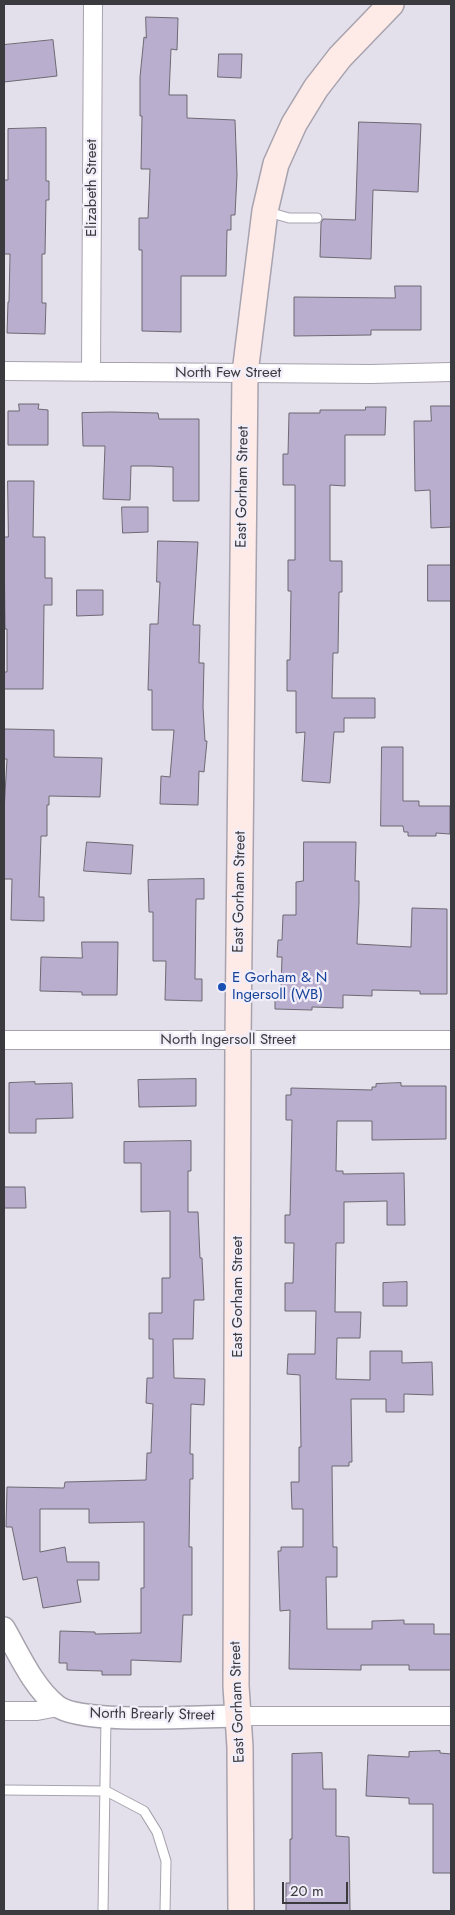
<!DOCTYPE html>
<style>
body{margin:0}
#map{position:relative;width:455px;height:1915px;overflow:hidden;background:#e4e0eb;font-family:Jost,sans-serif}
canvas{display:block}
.frame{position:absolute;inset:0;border:5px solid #3b3a3e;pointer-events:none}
.scale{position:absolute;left:282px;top:1882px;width:66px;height:22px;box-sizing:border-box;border:2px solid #3b3a3e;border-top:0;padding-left:6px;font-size:15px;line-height:18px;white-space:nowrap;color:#3b3a3e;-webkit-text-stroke:4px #f1edf9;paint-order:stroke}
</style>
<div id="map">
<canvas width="455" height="1915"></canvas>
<div class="frame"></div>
<div class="scale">20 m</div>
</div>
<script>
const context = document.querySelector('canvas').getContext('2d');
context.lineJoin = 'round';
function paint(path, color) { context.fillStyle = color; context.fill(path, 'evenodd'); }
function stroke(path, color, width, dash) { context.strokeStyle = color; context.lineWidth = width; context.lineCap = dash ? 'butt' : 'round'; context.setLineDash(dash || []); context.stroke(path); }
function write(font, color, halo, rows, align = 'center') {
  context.font = font + ' Jost,sans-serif'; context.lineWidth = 4.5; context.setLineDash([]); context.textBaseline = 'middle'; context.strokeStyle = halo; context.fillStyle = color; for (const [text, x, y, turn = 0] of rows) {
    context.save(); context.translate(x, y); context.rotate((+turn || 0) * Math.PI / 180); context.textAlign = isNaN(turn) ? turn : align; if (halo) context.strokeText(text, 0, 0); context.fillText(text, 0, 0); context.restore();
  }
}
const building = new Path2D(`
 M146,17L178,18L177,50L171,49L169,95H187V118L235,120L237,175L235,215H231V230H227L226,276H181V332L142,331V250H139V218H148L150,169H141L142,116H140V77L144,37L146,38Z
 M53,40L57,76L4,82V45Z
 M219,54H242L241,78L218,77Z
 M359,122L421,124L418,192L373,190L371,259L320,257L321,223L323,219L355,220Z
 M46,128V181H49V200H46L45,254H42V303H46L45,334L7,333L8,302H9L10,254H4V180H8V129Z
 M395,286H421V330H371V335L294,336V297L395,298Z
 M19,404H39L38,409L48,410V445H8V411H19Z
 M431,406H451V527L431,528L430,490L415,491L414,421H431Z
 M366,407H386L385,435H345V486L330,485V561H342V592H339L338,653H333L332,698H375V718H344V732H334L330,783L302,781L305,732L296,733V691H287V660H290L291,591H288V560H295V485H283V454H288L289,413H320V410H365Z
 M111,412L158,413L159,419H199V501H173V467L151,466H131L130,500L103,499L105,446H83L82,413Z
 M8,481H34L33,537H45V578H52V605H44L43,689H4V672H7V629H5L4,537H8Z
 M122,507H148V532L123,533Z
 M158,541L198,542L193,625H200L199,663H204L203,707L205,741H207L204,772L199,771L198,805L160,804L161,776L170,777L174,730H152V690H148L150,624H158L160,582H157Z
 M428,565H451V601H428Z
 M77,590H103V615L77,616Z
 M4,729L54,730V757L102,758L100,797L49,796V805H47V836H41L39,897H44V921L11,920L12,879H4V811L7,759H4Z
 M382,747H403V801H419V806H450V834L436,833V836H408V832H404L403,826H381Z
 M87,842L133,845L131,874L84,871Z
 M304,842H356L355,881H359V902L357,944L411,947L412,908L447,909V994H420V991L372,990V996L343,995V1008L312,1007V1010L275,1009V991H281L282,957H277L278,940H282L283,915H296V882L303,881Z
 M204,879V899H196L195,979H202V1001L165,1000L166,961H153V912H149L148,880Z
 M82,942H118L117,995H82V992L40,991L41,957L82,958Z
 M196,1079V1106L139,1107L138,1080Z
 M35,1082V1084L72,1083L73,1118L36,1119V1133H9V1083Z
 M401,1083V1086H446V1139L372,1140V1121H337L336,1171H343V1174L404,1173L405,1225H387V1201L344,1202V1243H336L335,1312H361L360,1338H337L336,1379L370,1380V1351H402V1363L432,1362L433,1395L404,1394V1412H386V1399H351L352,1462H349V1466H332L333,1547H337V1577H326L327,1629H372V1621L404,1620V1624H434V1634H451V1670H409V1665H361V1670L289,1669L290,1610L280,1611L278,1551H281V1547H303V1509H292L291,1482H299V1447H301L300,1375L287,1374L288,1354H315L316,1311H285V1283H293L294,1243H285V1215H290L292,1120H286V1095H291V1088L372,1090V1087H376V1084Z
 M191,1141V1171H188V1212H198L200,1258H202L204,1300H194L193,1339H173L174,1378L205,1379L204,1405L191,1404L190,1454H193V1479H190L189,1547H192V1615H183L181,1662L131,1660V1675H102V1671L67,1670V1663H59L60,1631L95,1632V1634L141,1633V1588H144V1522L89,1523V1509H40V1552L65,1547L67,1562H99V1580H77L81,1602L43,1608L37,1577L23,1580L12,1527H6L7,1487L64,1488L65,1482L146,1480L147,1453H151L153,1404L146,1403L147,1378H153V1339H149V1313H162V1278H170V1211L141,1212V1163H124V1142Z
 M4,1187H25L26,1208H4Z
 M407,1282V1306H383V1283Z
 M440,1751V1753L451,1754V1873H433V1804H409V1798L366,1796L368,1755L409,1757V1752Z
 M322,1753L323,1789H336V1836L349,1837L350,1911H286V1883H290V1839H292V1754Z`);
const service = new Path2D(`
 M268,212L289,218H317
 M4,1790L106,1791L144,1811L157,1832L166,1861L165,1911
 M103,1911L106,1718`);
const minor = new Path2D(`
 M4,371L371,374L451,372
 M91,372L93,4
 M4,1040H451
 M4,1711H37L58,1707
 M238,1716H451`);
const tertiary = new Path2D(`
 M4,1628C19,1654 33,1687 57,1706C82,1725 202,1716 238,1716`);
const secondary = new Path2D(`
 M241,1911L240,1747L236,1686L238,1040L245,373L265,211L276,164L294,124L316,88L340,57L391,4`);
const markers = [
 [222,987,5,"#1a4fb4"]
];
const streetNames = [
 ["Elizabeth Street",92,188,-90],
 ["North Few Street",228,373],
 ["East Gorham Street",243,487,-89],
 ["East Gorham Street",240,892,-89],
 ["North Ingersoll Street",228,1040],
 ["East Gorham Street",238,1297,-90],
 ["East Gorham Street",238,1702,-92],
 ["North Brearly Street",152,1715,1]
];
const transitNames = [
 ["E Gorham & N",232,978],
 ["Ingersoll (WB)",232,995]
];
paint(building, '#b9aecd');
stroke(building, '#6d6973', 1);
stroke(service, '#a7a3ae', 11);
stroke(minor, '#a7a3ae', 20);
stroke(tertiary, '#a7a3ae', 24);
stroke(secondary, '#a7a3ae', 28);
stroke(service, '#fff', 9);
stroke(minor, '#fff', 18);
stroke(tertiary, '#fff', 21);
stroke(secondary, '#feeae7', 25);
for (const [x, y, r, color] of markers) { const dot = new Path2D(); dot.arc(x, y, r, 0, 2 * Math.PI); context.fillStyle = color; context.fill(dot); stroke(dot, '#f1edf9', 2); }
write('15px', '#3b3a3e', '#f1edf9', streetNames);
write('15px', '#164399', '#f1edf9', transitNames, 'left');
</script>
